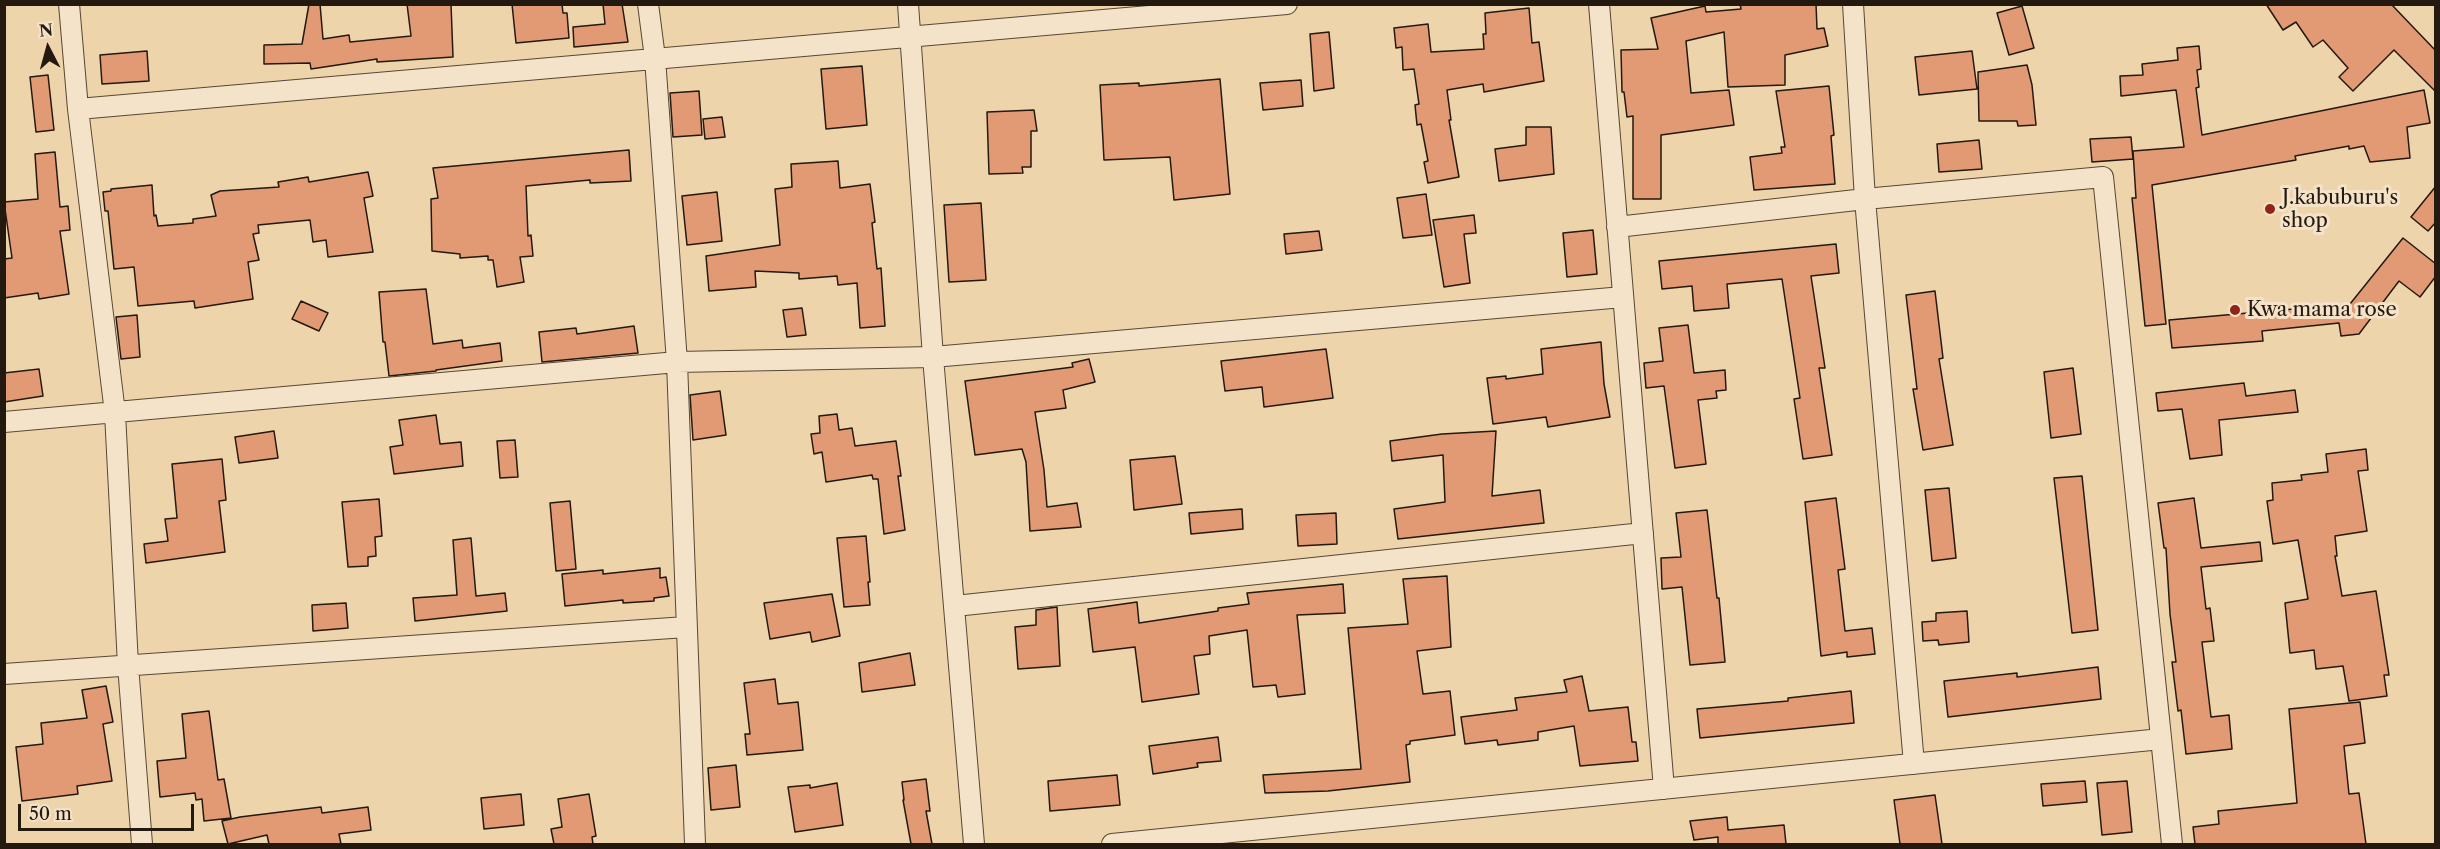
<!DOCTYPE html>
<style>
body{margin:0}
#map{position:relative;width:2440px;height:849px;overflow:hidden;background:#eed4ab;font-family:"Libre Caslon Text",serif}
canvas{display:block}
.frame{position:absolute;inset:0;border:6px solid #24190f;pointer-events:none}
.north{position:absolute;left:18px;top:18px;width:60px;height:60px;-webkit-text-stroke:4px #f4e3c8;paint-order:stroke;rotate:354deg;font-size:16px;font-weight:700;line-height:24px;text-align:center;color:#24190f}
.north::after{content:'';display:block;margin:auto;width:21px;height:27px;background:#24190f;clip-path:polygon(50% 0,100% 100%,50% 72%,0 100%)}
.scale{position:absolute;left:18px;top:804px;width:176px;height:27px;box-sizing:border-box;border:3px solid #24190f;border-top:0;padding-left:8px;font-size:18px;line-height:21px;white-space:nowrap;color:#24190f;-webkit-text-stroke:4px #f4e3c8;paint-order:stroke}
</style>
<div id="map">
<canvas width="2440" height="849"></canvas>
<div class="frame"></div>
<div class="north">N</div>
<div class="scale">50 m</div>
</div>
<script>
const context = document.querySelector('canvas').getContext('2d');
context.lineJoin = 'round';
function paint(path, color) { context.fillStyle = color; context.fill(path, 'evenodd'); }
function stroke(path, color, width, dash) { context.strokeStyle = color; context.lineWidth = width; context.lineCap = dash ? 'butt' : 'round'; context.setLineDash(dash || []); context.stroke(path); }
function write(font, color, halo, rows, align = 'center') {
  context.font = font + ' "Libre Caslon Text",serif'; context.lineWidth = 6; context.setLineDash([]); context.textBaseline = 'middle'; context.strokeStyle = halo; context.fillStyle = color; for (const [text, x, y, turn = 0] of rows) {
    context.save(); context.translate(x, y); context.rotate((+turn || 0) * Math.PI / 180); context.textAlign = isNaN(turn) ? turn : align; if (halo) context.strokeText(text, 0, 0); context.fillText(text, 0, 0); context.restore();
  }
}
const building = new Path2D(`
 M309,4H320L323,39L349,35L350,42L411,36L407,4H451L453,57L377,62V59L311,69L310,63L264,64V45L302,44Z
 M512,4H562L563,13H567L569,38L516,43Z
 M603,4H622L628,42L574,47L573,27L605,24Z
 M1740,4H1816L1817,29L1824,28L1828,46L1785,55V85L1728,87L1724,32L1686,41L1691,93L1729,90L1734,125L1661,135V199H1633V116L1627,117L1624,92H1622L1621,50L1658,49L1651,18L1705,6L1706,12L1741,9Z
 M2266,4H2391L2436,51V92L2394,50L2353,91L2339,77L2348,68L2323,40L2313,47L2296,22L2283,30Z
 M2022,6L2034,48L2009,55L1997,13Z
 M1529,8L1532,43L1539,42L1544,81L1484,92L1483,84L1447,90L1451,120H1449L1459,177L1428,183L1424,162L1428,161L1421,124L1417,125L1415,105L1419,104L1414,69L1403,70L1402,47L1396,48L1394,28L1428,24L1431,52L1484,49L1483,34H1486L1485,13Z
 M1329,32L1334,88L1314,91L1310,34Z
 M2199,46L2201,69L2197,70L2199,87L2196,88L2202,135L2424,90L2430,123L2407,127L2410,158L2370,162L2364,146L2349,149V146L2295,156L2296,160L2152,185L2166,324L2145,326L2132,198H2136L2133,151L2184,147L2176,90L2121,96L2120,76L2143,75L2142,64L2178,60L2177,48Z
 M147,51L149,81L102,84L100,55Z
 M1972,51L1977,89L1919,95L1915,57Z
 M2027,65L2032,85L2036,125L2018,126L2017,121H1979L1978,72Z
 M862,66L867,125L826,129L821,69Z
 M48,75L54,130L36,132L30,77Z
 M1220,79L1230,194L1174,200L1170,157L1104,160L1100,85L1139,83V86Z
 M1301,80L1303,106L1263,110L1260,83Z
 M1829,86L1834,135L1831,136L1835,184L1754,190L1750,157L1782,153L1781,147H1785L1776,91Z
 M699,91L702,135L673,137L670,93Z
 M1034,110L1037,131H1031V167H1022L1023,173L989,174L987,112Z
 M722,117L725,137L705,139L703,119Z
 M1526,127H1551L1554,174L1499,181L1495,149L1526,145Z
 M2131,137L2133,159L2092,162L2090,139Z
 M1979,140L1982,169L1939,172L1937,144Z
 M629,150L631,181L590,183V180L526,186L528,236L531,235L533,256L520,257L524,282L497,287L493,260H488V256L460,258V254L432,251L431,199L438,198L433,168Z
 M55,152L60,207L68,206L70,230L60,231L69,294L39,299L38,293L4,298V259L12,258L4,202L38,199L35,154Z
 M838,161L840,188L870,184L875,222L872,223L877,269L881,268L885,326L860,328L857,283L838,285L837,276L799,279V273L755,271L756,287L709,291L706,256L780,245L775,189L792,187L791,164Z
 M368,172L373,196L364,198L373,252L328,257L326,240L313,242L310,220L258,225L259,233L253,234L259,260L248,262L253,299L195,308L194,301L138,306L134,267L114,269L108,211H105L103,192L111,191V189L152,185L154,216L156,215L158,226L193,223V219L216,216L211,195L220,191L279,187L278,182L308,177L309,182Z
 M2436,186V222L2428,231L2411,217Z
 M717,192L722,241L687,245L682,196Z
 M1426,194L1432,235L1403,238L1397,198Z
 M981,203L986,280L949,282L944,205Z
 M1474,215L1476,233L1464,234L1470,283L1444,287L1433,220Z
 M1593,230L1597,274L1567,277L1563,233Z
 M1319,231L1322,250L1286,254L1284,234Z
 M2403,238L2436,264V276L2420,297L2399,281L2359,334L2341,336L2339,323L2262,331L2263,341L2172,348L2169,320L2350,304Z
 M1836,244L1839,273L1811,276L1825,368H1819L1832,455L1803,459L1794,399L1800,398L1782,279L1727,284L1729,308L1694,311L1692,286L1662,289L1659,261Z
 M426,289L433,344L462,340L463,348L500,343L502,361L436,370V371L389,376L385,342H383L379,292Z
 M1935,291L1943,358L1939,359L1953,445L1923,450L1913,389H1917L1906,295Z
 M301,301L328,313L319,331L292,319Z
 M802,308L806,335L787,337L783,310Z
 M137,315L140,357L121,359L116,317Z
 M1688,325L1694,373L1725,370L1726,390L1716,391L1717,398L1698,400L1706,464L1675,468L1664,386L1646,388L1644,363L1663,361L1659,328Z
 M634,326L638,353L542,362L539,332L576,328L577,334Z
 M1601,342L1604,384L1610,417L1548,427L1546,417L1493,424L1487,378L1506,376V379L1543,374L1541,349Z
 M1326,349L1333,398L1264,407L1262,387L1225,391L1221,361Z
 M1089,359L1095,382L1063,390L1066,408L1035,412L1044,470L1047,507L1077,503L1081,527L1030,531L1026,462L1022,449L975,455L965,381L1073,367L1072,363Z
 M2073,368L2081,434L2051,438L2044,372Z
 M39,369L43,396L4,402V373Z
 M2244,383L2246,396L2295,390L2298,412L2219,420L2222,455L2190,459L2182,409L2158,411L2156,393Z
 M720,391L726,435L693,440L690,395Z
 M837,414L839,430L852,428L855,446L896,441L901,476H898L905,530L884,534L878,479H873L872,475L826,482L822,452L814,454L811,434L820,433L819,416Z
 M436,415L440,444L461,442L463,466L394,474L390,447L403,445L399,420Z
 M274,431L278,458L239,463L235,437Z
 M1496,431L1492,496L1540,490L1544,523L1398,539L1394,509L1445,502L1443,455L1392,461L1390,441L1442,434Z
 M515,440L518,477L500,478L497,441Z
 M2366,449L2368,470L2358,471L2367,531L2335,536L2337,556H2335L2342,596L2376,591L2389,675H2384L2387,696L2349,701L2343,666L2316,669L2314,650L2290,653L2285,603L2308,599L2298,540L2273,544L2267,501L2273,500L2272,483L2302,480L2301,475L2328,472L2326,454Z
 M1175,456L1182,504L1134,510L1130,460Z
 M222,459L226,500L219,501L225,552L146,563L144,544L168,541L165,519L177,518L172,464Z
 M2082,476L2098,630L2072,633L2054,478Z
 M1949,488L1956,558L1932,561L1925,490Z
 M1836,498L1845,569L1838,570L1845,631L1872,628L1875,654L1847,657V652L1821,656L1805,502Z
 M2194,498L2201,548L2260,542L2262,561L2201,567L2206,609L2210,608L2214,641L2202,642L2211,717L2229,715L2232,749L2186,754L2181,710L2178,711L2172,662H2176L2170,614L2166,548H2164L2158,503Z
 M379,499L382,536L375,537L376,556L368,557V566L348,567L342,502Z
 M570,501L576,569L556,571L550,503Z
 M1242,509L1243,529L1191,534L1189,513Z
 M1707,510L1717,598H1719L1725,662L1690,665L1682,587L1662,589L1661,558L1681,557L1676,513Z
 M1336,513L1337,544L1298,546L1296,515Z
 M866,536L870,582H868L870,605L844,607L837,538Z
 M471,538L476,596L505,593L507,611L415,621L413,598L457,595L453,540Z
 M660,568V578L666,577L669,596L654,598V601L623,603V600L565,606L562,574L603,570V574Z
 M1447,576L1451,647L1417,651L1423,694L1450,691L1455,735L1410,741V744L1406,745L1410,782L1328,791L1265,793L1263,775L1361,769L1348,628L1408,624L1403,579Z
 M1343,584L1345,613L1297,615L1305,694L1278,697L1276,685L1253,687L1247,630L1209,636L1210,654L1194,656L1199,694L1142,702L1135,647L1093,652L1088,609L1137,602L1139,623L1218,611V608L1249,604L1247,593Z
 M832,594L840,636L812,642L810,632L770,639L764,603Z
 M346,603L348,628L313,631L312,605Z
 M1057,607L1060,666L1018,669L1015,627L1036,625V610Z
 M1967,611L1969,642L1939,645L1938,640L1923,641L1922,622L1936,621V613Z
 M910,653L915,685L862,692L859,663Z
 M2098,667L2101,699L1948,717L1944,681L2017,673V677Z
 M1582,676L1589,711L1628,707L1632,742H1636L1638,761L1580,766L1574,726L1538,732V740L1498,745L1497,740L1465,744L1461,717L1517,710L1515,698L1567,692L1564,680Z
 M775,679L778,704L798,702L803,750L747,755L745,734H750L744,683Z
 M106,686L113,722L103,724L112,781L77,786L78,794L22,801L16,747L43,744L41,723L87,718L82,690Z
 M1851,691L1854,723L1700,738L1697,709L1788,701V698Z
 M2360,702L2365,743L2344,746L2349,794L2359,793L2366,844H2195L2193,827L2219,824L2218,811L2297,803L2289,709Z
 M209,711L218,780L224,779L231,818L204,821L202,799L196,800L195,793L160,797L157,761L186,758L182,714Z
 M1218,737L1221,761L1197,763L1198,767L1153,774L1149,746Z
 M736,765L740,807L711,810L708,768Z
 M1117,775L1120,805L1050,811L1048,781Z
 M926,779L930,811H926L932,844H911L903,800H904L902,782Z
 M2085,781L2087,802L2043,806L2041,784Z
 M2127,781L2132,832L2102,835L2097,783Z
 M837,783L843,825L795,832L788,787L810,785V788Z
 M521,794L524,825L484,829L481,798Z
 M589,794L596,836L592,837L593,844H554L551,829L562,827L558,799Z
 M1935,795L1942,844H1900L1894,800Z
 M321,807L322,813L368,807L371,830L339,834L341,844H269L267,835L228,844L222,821L240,817Z
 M1727,817L1728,830L1784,825L1786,844H1718V837L1694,840L1690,821Z`);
const street = new Path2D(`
 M69,4L78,109L115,413L128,665L142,844
 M648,4L655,58L677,362L695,844
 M908,4L933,357L974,844
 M1599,4L1664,789
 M1853,4L1865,199L1914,764
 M78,109L1287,4
 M1617,227L1865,199L2103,177L2172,844
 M4,422L677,362L933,357L1623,297
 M955,606L1643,533
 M4,674L686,627
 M1112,844L2161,739`);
const markers = [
 [2270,209,6,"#8f2418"],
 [2235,310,6,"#8f2418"]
];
const poiNames = [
 ["J.kabuburu's",2282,198],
 ["shop",2282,221],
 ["Kwa mama rose",2247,310]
];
paint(building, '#e19a73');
stroke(building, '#24190f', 1.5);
stroke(street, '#564836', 22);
stroke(street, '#f4e3c8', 20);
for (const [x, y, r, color] of markers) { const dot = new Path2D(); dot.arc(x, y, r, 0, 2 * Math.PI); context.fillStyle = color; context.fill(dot); stroke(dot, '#f4e3c8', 2); }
write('20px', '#24190f', '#f4e3c8', poiNames, 'left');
</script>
